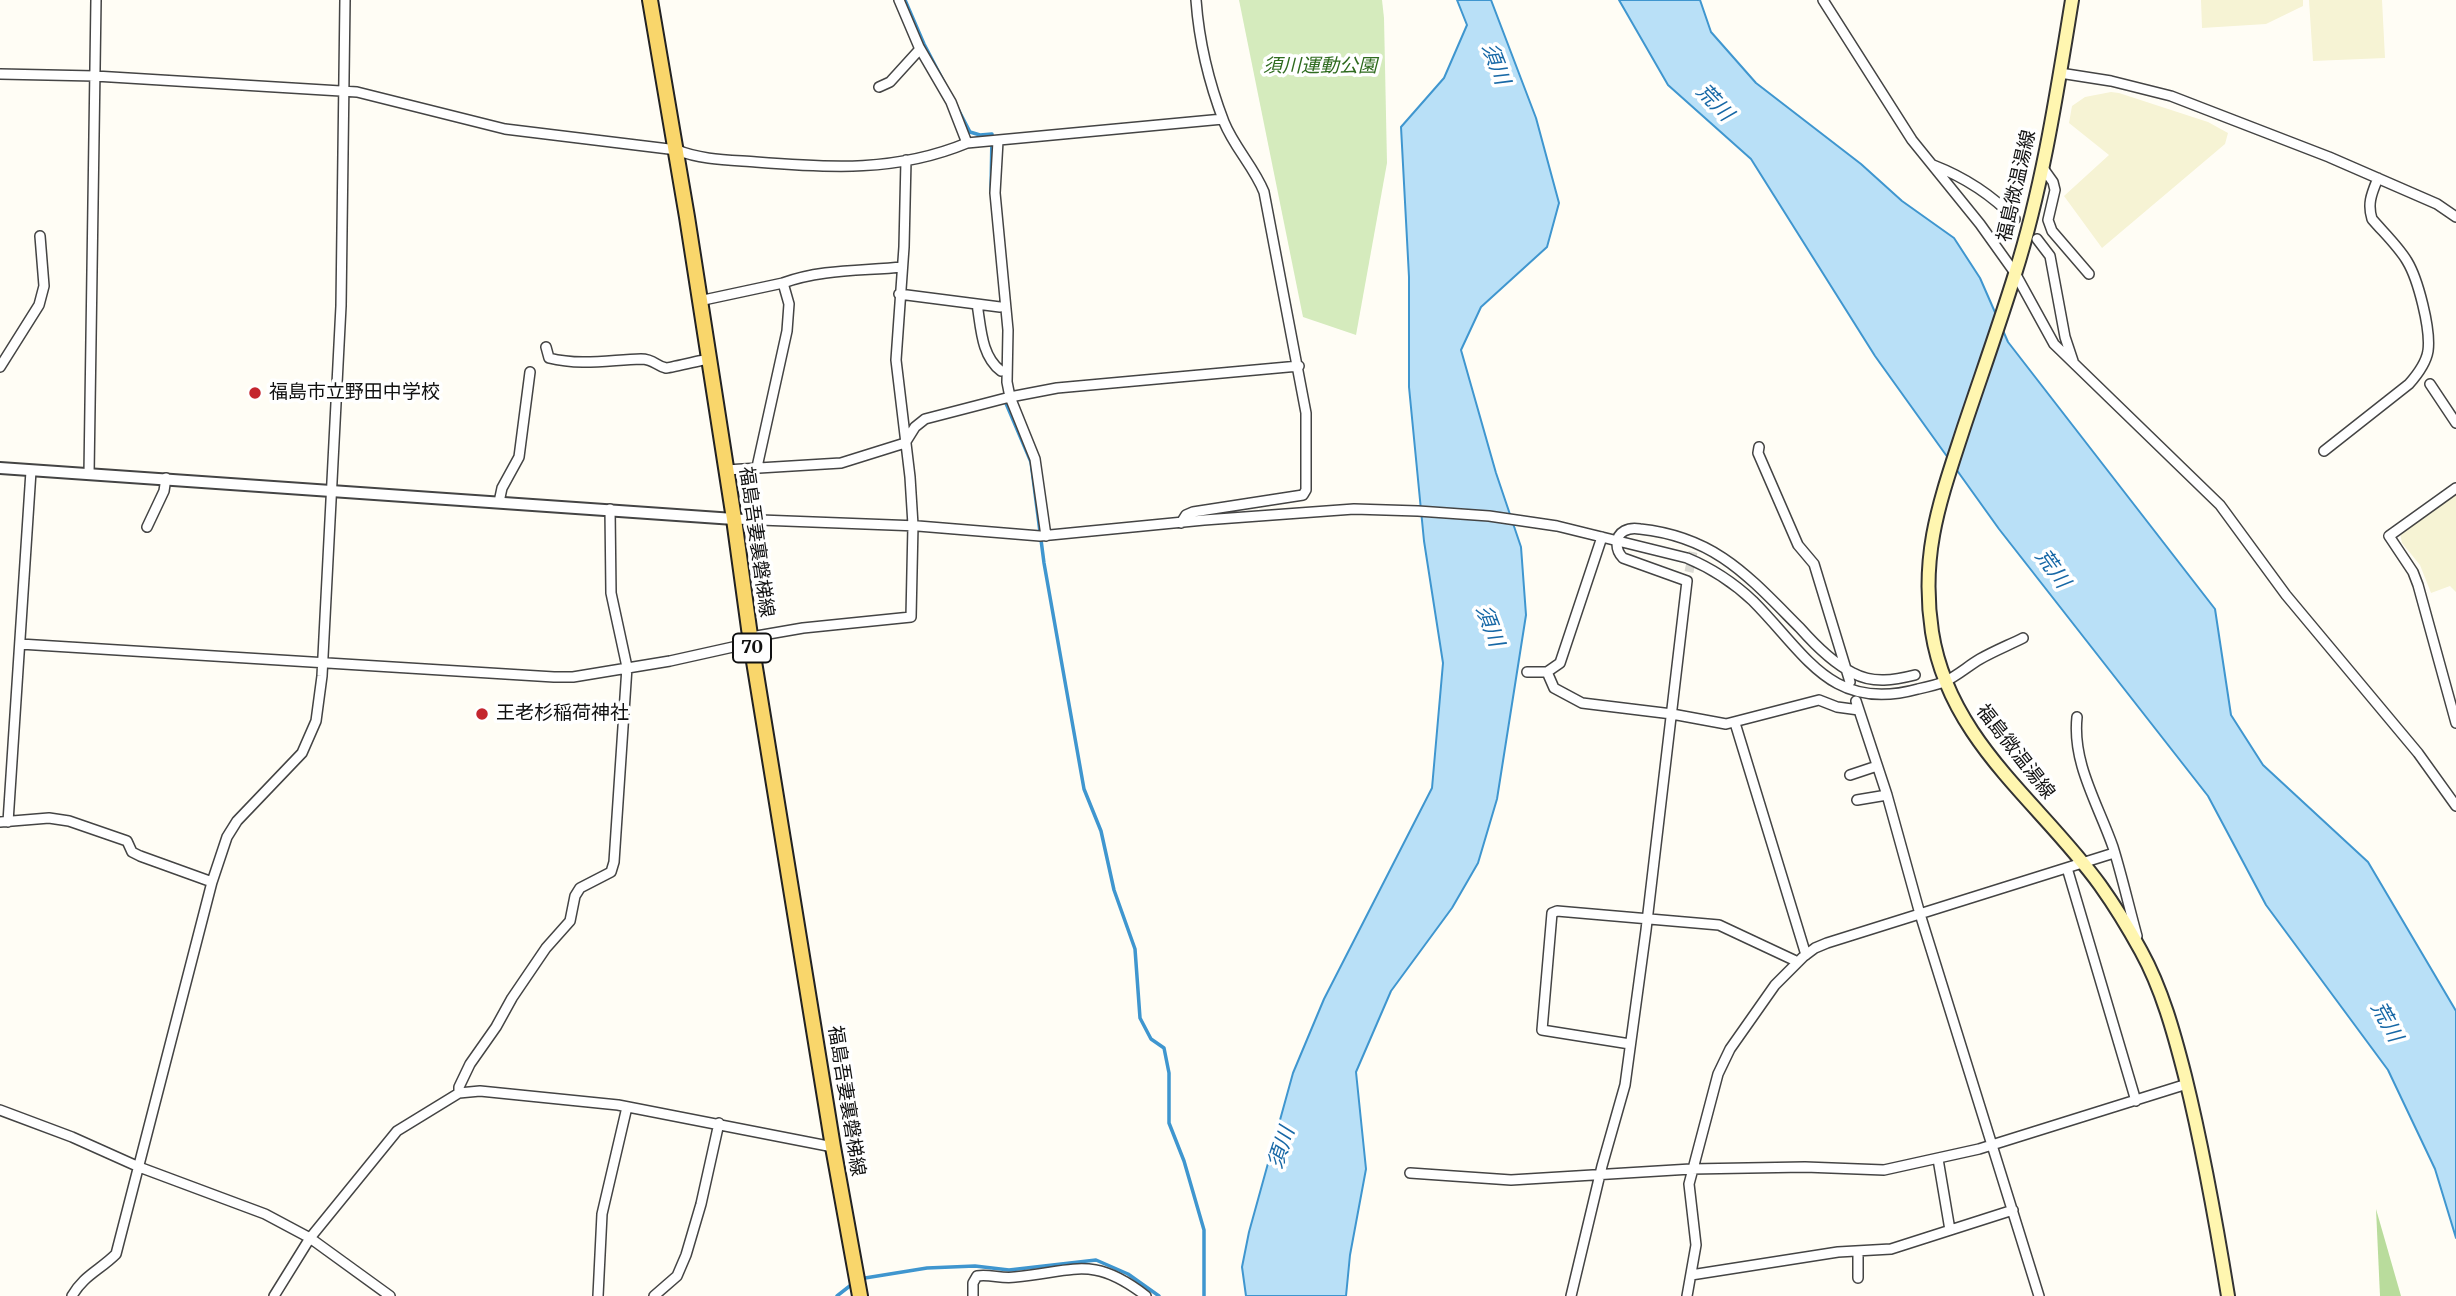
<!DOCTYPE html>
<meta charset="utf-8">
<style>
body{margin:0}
canvas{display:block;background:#fffdf5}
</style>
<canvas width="2456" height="1296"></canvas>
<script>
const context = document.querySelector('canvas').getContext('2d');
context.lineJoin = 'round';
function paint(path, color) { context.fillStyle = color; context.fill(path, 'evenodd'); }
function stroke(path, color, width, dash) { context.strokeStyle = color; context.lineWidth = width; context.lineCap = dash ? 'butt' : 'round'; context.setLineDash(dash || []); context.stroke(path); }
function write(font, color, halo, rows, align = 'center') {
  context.font = font + ' Merriweather,"Noto Sans JP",serif'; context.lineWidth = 7; context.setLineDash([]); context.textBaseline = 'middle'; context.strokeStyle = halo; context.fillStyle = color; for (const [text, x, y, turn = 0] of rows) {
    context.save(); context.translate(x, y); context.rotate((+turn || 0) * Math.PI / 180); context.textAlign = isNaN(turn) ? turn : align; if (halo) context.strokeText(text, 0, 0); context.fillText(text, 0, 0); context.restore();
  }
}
const farmland = new Path2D(`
 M2201,0H2303V6L2266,24L2202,28Z
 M2309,0H2382L2385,58L2313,61Z
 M2111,92L2119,93L2208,122L2228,133L2225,144L2102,248L2064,196L2109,155L2069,123L2072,106L2085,97Z
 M2456,495V592L2450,586L2431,593L2420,565L2402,543L2400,533Z`);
const green = new Path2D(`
 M1239,0H1382L1384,18L1387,163L1356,335L1303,317Z`);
const forest = new Path2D(`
 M2376,1209L2401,1296H2380Z`);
const water = new Path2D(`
 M1457,0H1491L1536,118L1559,203L1547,247L1481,307L1461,350L1496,473L1521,547L1526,615L1497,799L1478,863L1452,908L1391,991L1356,1072L1366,1169L1350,1255L1346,1296H1246L1242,1267L1249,1232L1293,1073L1324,999L1432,788L1443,663L1424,541L1409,387V277L1401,127L1444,78L1467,25Z
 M1619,0H1700L1711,32L1756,83L1861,164L1902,201L1954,238L1980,278L2008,342L2215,609L2231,715L2263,765L2368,862L2456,1011V1238L2435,1169L2388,1070L2266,905L2208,796L1999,529L1875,356L1751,159L1668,85Z`);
const stream = new Path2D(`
 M905,0L924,44L970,132L980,135L992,134L991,191
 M1005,401L1031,462L1044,563L1084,789L1101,831L1114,890L1135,949L1140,1018L1151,1039L1164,1048L1169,1073V1123L1184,1161L1204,1230V1296
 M865,1278L927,1268L975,1266L1009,1270L1096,1260L1128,1274L1159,1296
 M837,1296L851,1285`);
const minorTunnel = new Path2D(`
 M1689,572L1693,552`);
const minor = new Path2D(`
 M899,0L919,47L951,102L967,143
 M1823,0L1912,140L1980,224L2015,273L2054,344L2220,505L2286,595L2418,753L2456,806
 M2060,73L2111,81L2171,96L2329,157L2437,204L2456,217
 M0,74L95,76L357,92L505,129L677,150C701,160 730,160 756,162C830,168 897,172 967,143L1223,119
 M879,87L890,82L920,49
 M998,141L995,193L1008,330L1007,382L1010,397L1035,459L1046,536
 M1933,165C1964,177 1992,195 2015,219
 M2043,168L2053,182L2055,190L2048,220L2052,231L2089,274
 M2037,239L2050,256L2065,337L2073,361
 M783,283C821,269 862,271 902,267
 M899,294L1000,307
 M699,301L783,283L789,304L787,331L757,467
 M977,304C981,327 981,356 1001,371
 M546,347L549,358C581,366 609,360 641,359C654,359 656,366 666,368C669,368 702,360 709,359
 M0,367L39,305L44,286L40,236
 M2430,384L2456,423
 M1759,447L1758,453L1798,545L1814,564L1850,682
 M2324,451L2409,384C2417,375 2426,363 2428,351C2431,329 2418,279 2407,261C2398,246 2383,232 2372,219C2367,203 2372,193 2378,178
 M726,470L841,463L905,443L915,427L925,419L1010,397L1057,388L1299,366
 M89,474L96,0
 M2456,488L2389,536L2413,572L2418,585L2456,723
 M499,502L502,488L519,457L530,372
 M734,519L918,526L1040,536L1204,520L1354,509L1418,511L1489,516L1557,526L1687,558C1711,568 1734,583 1753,601C1806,654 1831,713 1918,689C1927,687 1936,685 1944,682C1957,676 1968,666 1980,659C1994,651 2009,645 2023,638
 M1181,523L1186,515L1193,512L1303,495L1306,490V413L1264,192C1254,167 1234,147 1224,122C1209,83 1199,41 1196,0
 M147,527L164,491L166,478
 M751,637L803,628L911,617L913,525L910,477L896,360L904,247L906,160
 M20,644L554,677H573L670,661L751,643
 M1527,672H1547L1560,663L1602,537
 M1547,672L1554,688L1582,703L1672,714L1726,724L1819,700L1837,707L1859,710
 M1856,701L1887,795L1920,914L2039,1296
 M2077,717C2072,763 2098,804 2113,847C2122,876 2129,907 2137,936
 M1735,723L1806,955
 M1850,775L1877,766
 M1857,800L1887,795
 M0,822L49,818L69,821L127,841L132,852L140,856L212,882
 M8,822L31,471
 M2067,868L2136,1101
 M1630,1044L1542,1030L1552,913L1557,911L1719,925L1798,962
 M459,1093V1087L470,1064L496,1027L512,998L546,948L570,921L575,896L580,888L611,872L614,862L627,667L611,593L610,509
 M0,1110L72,1137L139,1167L265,1214L310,1238L390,1296
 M1938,1159L1950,1230
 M1410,1173L1511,1180L1691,1169L1805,1167L1884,1170L1979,1149L2187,1084
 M1858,1252V1278
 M1691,1275L1838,1252L1891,1249L2013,1210
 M72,1296C83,1276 100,1270 116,1254L212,882L227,837L237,821L302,753L316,721L322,676L341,306L345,0
 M274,1296L310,1238L397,1131L459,1093L480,1091L618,1105L833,1147
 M598,1296L602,1214L627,1107
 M654,1296L677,1276L686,1255L701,1204L719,1123
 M973,1296V1283L977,1276C990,1274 1002,1279 1015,1277C1076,1271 1093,1255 1146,1296
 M1571,1296L1602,1166L1625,1085L1646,930L1687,581L1623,558C1619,554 1617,550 1617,544C1617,531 1629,527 1640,529C1716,537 1749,577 1800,628C1815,645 1833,663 1853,673C1873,684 1895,680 1915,675
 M1687,1296L1696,1245L1689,1184L1718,1074L1730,1049L1775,985L1803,957L1815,948L1827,943L2114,853`);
const tertiary = new Path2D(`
 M0,468L734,519`);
const secondary = new Path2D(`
 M2072,0C2057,92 2043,185 2015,274C1999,326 1981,376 1964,427C1940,501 1920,553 1932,632C1949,741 2040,802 2100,885C2115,906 2129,929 2141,951C2162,989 2174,1033 2185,1076C2203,1149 2216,1222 2228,1296`);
const primary = new Path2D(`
 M650,0L687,217L734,519L751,643L833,1147L860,1296`);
const markers = [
 [255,393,7,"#c4262e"],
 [482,714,7,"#c4262e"]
];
const shields = [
 [752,648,38]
];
const shieldNames = [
 ["70",752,648]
];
const parkNames = [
 ["須川運動公園",1320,67]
];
const streetNames = [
 ["福島微温湯線",2017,186,-77],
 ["福島吾妻裏磐梯線",756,542,82],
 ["福島微温湯線",2015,752,52],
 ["福島吾妻裏磐梯線",846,1101,81]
];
const poiNames = [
 ["福島市立野田中学校",269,393],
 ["王老杉稲荷神社",496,714]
];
const waterNames = [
 ["須川",1495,64,69],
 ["荒川",1714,103,46],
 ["荒川",2052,569,54],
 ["須川",1489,626,69],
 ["荒川",2386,1022,61],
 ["須川",1282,1148,-72]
];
paint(farmland, '#f6f3d4');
paint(green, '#d5ebbd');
paint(forest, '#b9dc9c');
paint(water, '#b9e0f7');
stroke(water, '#3f96cf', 2);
stroke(stream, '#3f96cf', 3.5);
stroke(minorTunnel, '#dbdad3', 9, [9, 4.5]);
stroke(minor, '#444', 12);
stroke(tertiary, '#444', 14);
stroke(secondary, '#333', 16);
stroke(primary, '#222', 18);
stroke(minor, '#fff', 9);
stroke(tertiary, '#fff', 10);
stroke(secondary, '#fff6b0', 12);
stroke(primary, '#f9d66b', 14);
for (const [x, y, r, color] of markers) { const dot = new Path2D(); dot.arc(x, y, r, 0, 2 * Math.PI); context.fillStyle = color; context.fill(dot); stroke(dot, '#fff', 2.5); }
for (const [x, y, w] of shields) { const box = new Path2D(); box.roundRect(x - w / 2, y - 14.5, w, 29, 5); context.fillStyle = '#fff'; context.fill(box); stroke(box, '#111', 2); }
write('bold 18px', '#111', null, shieldNames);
write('italic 19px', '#2f6b1f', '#fff', parkNames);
write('19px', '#111', '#fff', streetNames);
write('19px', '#111', '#fff', poiNames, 'left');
write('italic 21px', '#1768a6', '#fff', waterNames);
</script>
